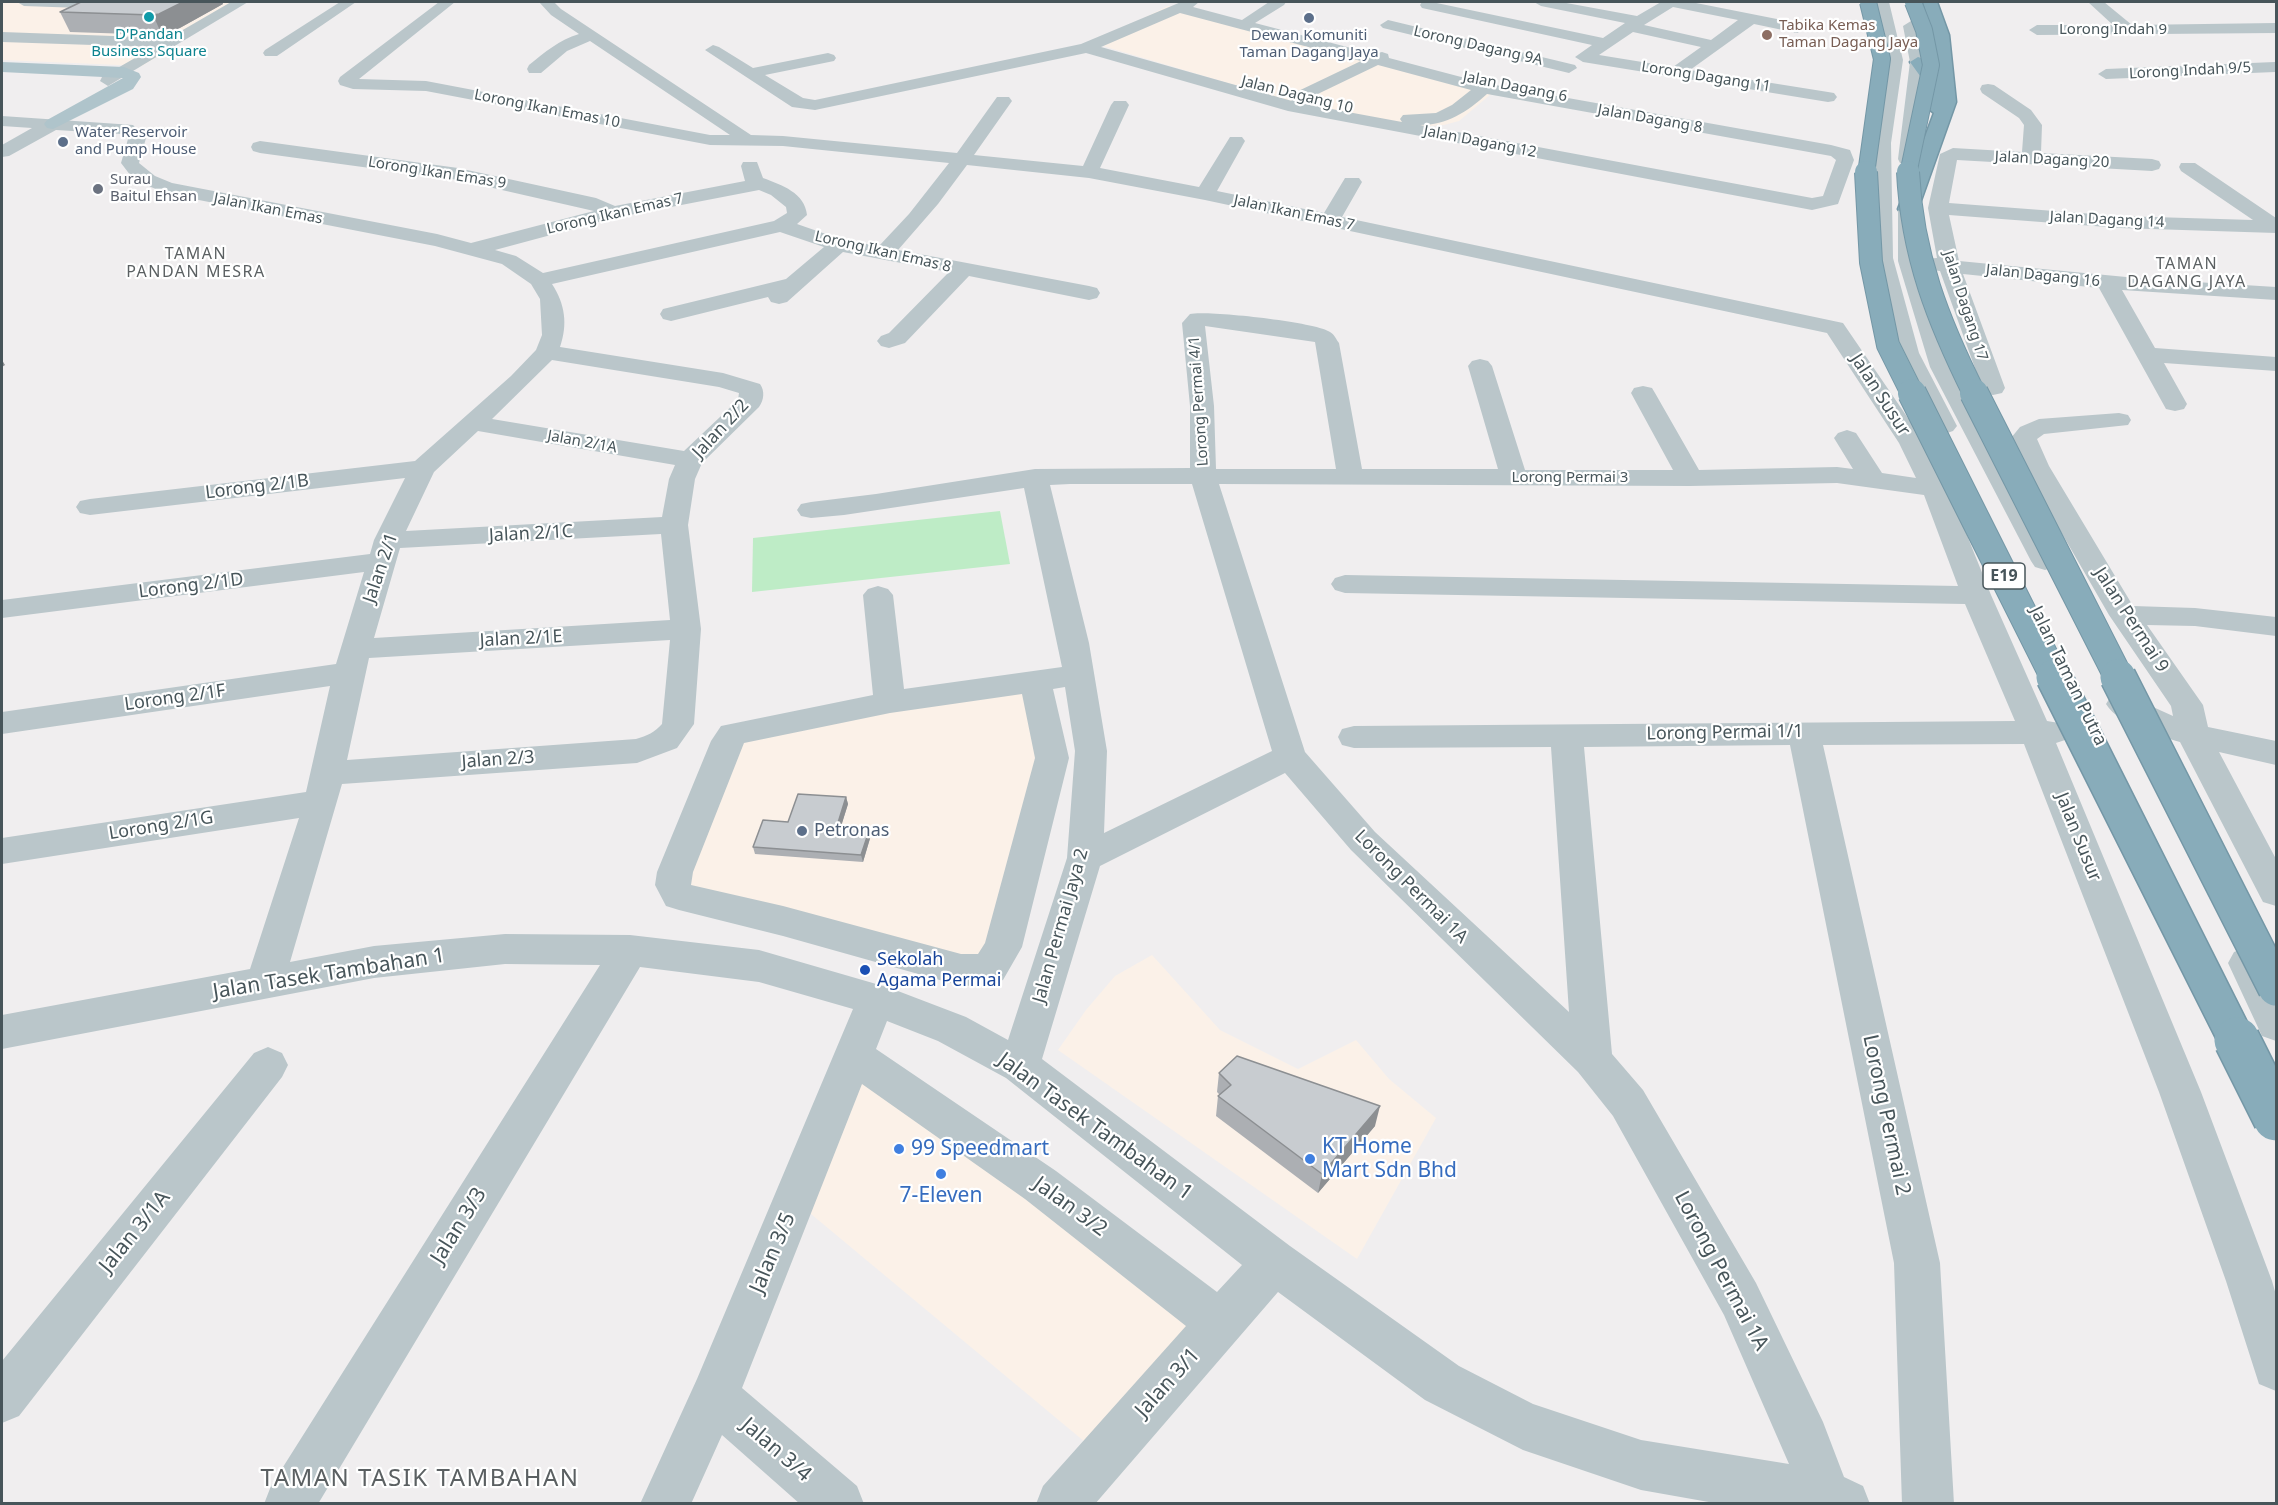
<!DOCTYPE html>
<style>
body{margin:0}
#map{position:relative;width:2278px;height:1505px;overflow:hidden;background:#f0eeef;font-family:"Noto Sans",sans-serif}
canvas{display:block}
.frame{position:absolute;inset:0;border:3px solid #47555a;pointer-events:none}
</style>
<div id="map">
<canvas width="2278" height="1505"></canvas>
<div class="frame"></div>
</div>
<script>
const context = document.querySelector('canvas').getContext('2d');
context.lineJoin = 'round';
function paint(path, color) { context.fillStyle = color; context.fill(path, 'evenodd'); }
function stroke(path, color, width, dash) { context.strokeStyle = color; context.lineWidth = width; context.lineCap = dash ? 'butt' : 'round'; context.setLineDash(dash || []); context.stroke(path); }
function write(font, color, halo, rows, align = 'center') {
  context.font = font + ' "Noto Sans",sans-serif'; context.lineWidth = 4.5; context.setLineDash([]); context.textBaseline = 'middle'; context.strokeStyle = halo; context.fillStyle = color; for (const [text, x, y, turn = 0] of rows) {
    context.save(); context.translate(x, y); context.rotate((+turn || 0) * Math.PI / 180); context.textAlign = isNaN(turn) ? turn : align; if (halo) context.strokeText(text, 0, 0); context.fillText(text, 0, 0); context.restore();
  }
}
const commercial = new Path2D(`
 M2,2H187L243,3L142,66L2,60Z
 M1168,6L1193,9L1497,89L1459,121L1444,125L1417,127L1285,100L1093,43Z
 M1023,690L1042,758L982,961L689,888L686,868L737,737Z
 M1152,955L1220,1030L1298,1069L1356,1040L1389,1079L1436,1118L1357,1259L1058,1050L1086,1010L1115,976Z
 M860,1072L1200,1324L1091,1447L799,1204Z`);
const green = new Path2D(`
 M1000,511L1010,564L752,592L753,538Z`);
const minor = new Path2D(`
 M17,2H113L116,5L109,9L24,6Z
 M231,2H248L108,86L100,81L102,77L154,47L2,42V32L169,38Z
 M340,2H356L277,56H265L263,53L265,50Z
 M439,2H455L359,79L426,81L710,135H730L590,41L567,51L541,73H529L527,69L529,65C545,52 559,40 579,34L551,15L539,2H554L561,9L751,135L783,136L957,153L997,97H1009L1012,101L974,155L1083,166L1111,105L1114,101H1126L1129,105L1100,168L1199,187L1230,137H1242L1245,141L1217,191L1324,213L1345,178H1359L1362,182L1342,217L1843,323L1925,443L1948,488L1991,595L2047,721L2065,724L2070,732L2065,740L2056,743L2201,1092L2272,1281L2276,1295V1391L2259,1384L2226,1281L2159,1092L2024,744L1823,745L1940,1263L1954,1504H1902L1894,1263L1790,745L1584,747L1612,1054L1643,1090L1756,1283L1823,1422L1844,1477L1863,1486L1870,1504H1720L1641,1490L1523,1450L1425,1400L1278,1292L1095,1504H1036L1043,1486L1186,1326L1025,1199L862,1084L742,1388L857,1486L864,1504H800L722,1435L691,1504H640L697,1379L853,1009L759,982L640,967L318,1504H264L271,1486L600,965L505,964L374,978L2,1049V1015L250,969L299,818L2,864V838L306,792L330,686L2,734V712L336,664L364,572L2,618V600L370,554L374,540L405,478L90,515L80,513L76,507L80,501L90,499L415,461L511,376L536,350L542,335L540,299L531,284L502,264L435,246L168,194L134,180L121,163L128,139L122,134L56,130L9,156L2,157V145L32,128L2,126V116L133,125L146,138L139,163L155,176L172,183L437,234L471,243L594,211L458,180L260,153L253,151L251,147L253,143L260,141L458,168L596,198L615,206L745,181L741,166L743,162H757L763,178C782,185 805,193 807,215L797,224L843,240L879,246L909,214L949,163L783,146L710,145L426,91L353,89L340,85L338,81L340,77ZM967,165L1089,178L1205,200L1827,333L1899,443L1916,478L1882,473L1856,433L1847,430L1838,433L1834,438L1853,469L1837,467L1699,470L1655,393L1652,388L1643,386L1634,388L1631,393L1673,470H1525L1492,366L1488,361L1480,359L1472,361L1468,366L1498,469H1362L1339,343C1336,339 1334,334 1330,332C1317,322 1206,310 1190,314L1182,323L1190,406V468L1035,469L876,494L811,502L801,504L797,510L801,516L811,518L844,515L1024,488L1062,667L904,689L893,595L888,589L878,586L868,589L863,595L873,695L721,726L711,741L657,872L655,885L666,906L679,910L783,936L961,986L989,985L1003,980L1022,947L1069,758L1053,689L1065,687L1075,751L1067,858L1008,1040L966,1017L890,988L759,950L630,935L505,934L374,946L290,962L342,784L637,763L677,748L694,724L701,629L688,525L695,479L702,463L759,407C764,400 765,391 760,384L723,373L560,347C568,324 565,304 552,284L780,232L824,247L786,279L663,309L660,314L663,319L671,321L768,297L771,302L779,304L787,302L843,252L949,272L889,333L881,336L877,341L881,346L889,348L905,343L969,276L1089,300L1097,298L1100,293L1097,288L1089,286L898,250L938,204ZM759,190L771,195L786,207L787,213L774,221L543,273L516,256L495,250L614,218ZM1205,326L1315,342L1336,469H1216L1214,406ZM552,360L719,387L739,393L738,400L684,451L492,419ZM478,431L675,465L669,479L662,517L406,531L434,472ZM1837,483L1924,495L1958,586L1345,575L1335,578L1331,584L1335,590L1345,593L1965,604L2015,721L1354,726L1342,729L1338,737L1342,745L1354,748L1551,747L1569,1012L1375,832L1305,752L1219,484L1690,486ZM1070,484H1192L1272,751L1104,833L1107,751L1089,643L1050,485ZM661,534L670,620L374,638L400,548ZM670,640L662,724C655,732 647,736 636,739L347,760L369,658ZM1022,694L1035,758L985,943L978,954H961L783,906L691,885L693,872L744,743L890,713ZM1285,773L1351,850L1578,1072L1613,1116L1724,1315L1789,1464L1641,1440L1533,1404L1459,1366L1290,1246L1042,1059L1100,866ZM887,1021L938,1041L1006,1078L1242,1265L1217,1292L1056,1171L876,1049Z
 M1181,2H1199L1193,7L1242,20L1269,2H1286L1284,5L1255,23L1374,54L1382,52L1388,54L1389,58L1484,83L1831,145L1850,150L1854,160L1838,204L1812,210L1288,111L1086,53L815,110L792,107L705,50L713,45L719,47L753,68L828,53L834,55L836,58L834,61L765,75L803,98L815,100L1081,44ZM1180,13L1361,61L1292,94L1289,98L1292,101L1101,47ZM1378,65L1471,90L1452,105L1436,113L1403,115L1400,119L1402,122L1299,103ZM1487,94L1831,156L1836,160L1823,196L1812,198L1420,125C1447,125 1467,112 1487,94Z
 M1422,2H1432L1603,38L1625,23L1541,6L1534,2H1561L1637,16L1661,2H1691L1797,23L1805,28L1802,31L1797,33L1754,24L1690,70L1828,92L1834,93L1837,97L1834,101L1828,102L1583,62L1575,57L1592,45L1422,8L1420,5ZM1673,7L1738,20L1711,40L1644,25ZM1633,32L1701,47L1673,67L1599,55Z
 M1875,2H1889L1903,60L1891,143L1893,258L1919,353L1957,426L1953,431L1944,434L1935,431L1931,426L1895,353L1871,258L1873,143L1887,60Z
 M2088,2H2104L2132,25L2276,23V33L2037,35L2029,30L2037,25H2113Z
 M1388,20L1575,65L1577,68L1569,73L1383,28L1380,25Z
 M1911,21L1919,26L1926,62L1916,159L1914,163H1900L1898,159L1910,62L1903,26Z
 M2275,62V72L2106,79L2098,74L2106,69Z
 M1988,84L1994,85L2031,110L2042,125L2041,153L2152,159L2159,161L2161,165L2159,169L2152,171L1957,160L1949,203L2120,216L2253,220L2181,171L2179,167L2181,163H2195L2276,218V233L2120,228L1949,215L1959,261L2147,279L2276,287V300L2122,290L2155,348L2276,357V371L2164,363L2187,404L2184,409L2175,411L2166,409L2099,288L1963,274L2005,388L2002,393L1993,395L1984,393L1940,271L1924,269L1921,264L1924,259L1937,258L1928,208L1940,154L1953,148L2022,152L2024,125L2019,118L1982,93L1980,89L1982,85Z
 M1908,205L1915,207L1918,211L1920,261L1954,367L2059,561L2055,567L2045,570L2035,567L2031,561L1930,367L1898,261V211L1901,207Z
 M2119,413L2128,415L2131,420L2128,425L2044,434L2037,439L2049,466L2133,606L2195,608L2276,617V636L2195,626L2147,625L2203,705L2208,727L2276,741V765L2219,752L2276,859V906L2263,902L2180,742C2157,735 2120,726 2106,704L2111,696L2122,693L2173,716L2171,706L2109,615L2023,466L2011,438L2020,427L2039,419Z
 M2247,947L2260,952L2276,984V1041L2262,1036L2228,963L2234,952Z
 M268,1047L282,1053L288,1065L282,1077L19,1416L2,1423V1361L254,1053Z`);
const major = new Path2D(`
 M2,62L124,67L139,73L141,77L133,89L53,129L47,128L44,124L47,120L123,78L2,72Z`);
const highway = new Path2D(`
 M1923,2H1937L1949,35L1956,102L1918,209L1915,213H1901L1898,209L1934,113L1929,109L1923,80L1910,62L1918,57L1924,59L1936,76L1933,35Z`);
const highwayBridgeFar4 = new Path2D(`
 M1866,174L1882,59L1868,2
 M1908,174L1931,65L1924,30L1913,2`);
const highwayBridgeFar3 = new Path2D(`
 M1866,172L1871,262L1888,345L1913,395
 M1908,172C1912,255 1938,321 1975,395`);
const highwayBridgeFar2 = new Path2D(`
 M1912,393L2055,678
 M1974,393L2119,678`);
const highwayBridgeFar1 = new Path2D(`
 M2054,677L2237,1041
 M2118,677L2276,988`);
const highwayBridge = new Path2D(`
 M2237,1040L2276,1118`);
const wall = new Path2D(`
 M81,2H222L223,4L169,34L162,35L70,32L60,12Z
 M846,797L848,804L841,826L870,828L871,835L863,862L755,854L753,847L788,822Z
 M1219,1073L1375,1126L1318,1193L1216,1116L1218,1096L1220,1095L1217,1092Z`);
const shadedWall = new Path2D(`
 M183,2H222L223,4L169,34L162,35L153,15Z
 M2,360L5,365L2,367Z
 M846,797L848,804L839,833L837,826Z
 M870,828L871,835L863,862L861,855Z
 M1380,1106L1375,1126L1318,1193L1322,1174Z`);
const building = new Path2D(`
 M81,2H183L159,14L153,15L60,12Z
 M798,794L846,797L837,826L870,828L861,855L753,847L763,820L788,822Z
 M1237,1056L1380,1106L1322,1174L1218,1096L1231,1085L1219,1073Z`);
const markers = [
 [149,17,6,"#0f9aa8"],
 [1309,18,6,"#5c6f8a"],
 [1767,35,6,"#8d6e63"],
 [63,142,6,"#5c6f8a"],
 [98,189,6,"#6b7280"],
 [802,831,6,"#5c6f8a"],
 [865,970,6,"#1a4fb4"],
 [899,1149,6,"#3f7fe0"],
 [1310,1159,6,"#3f7fe0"],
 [941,1174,6,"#3f7fe0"]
];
const farEducationnames = [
 ["Tabika Kemas",1779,26],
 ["Taman Dagang Jaya",1779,43]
];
const farStreetnames = [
 ["Lorong Indah 9",2113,30],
 ["Lorong Dagang 9A",1478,46,13],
 ["Lorong Indah 9/5",2190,71,-3],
 ["Lorong Dagang 11",1706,77,9],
 ["Jalan Dagang 6",1515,87,11],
 ["Jalan Dagang 10",1297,95,14],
 ["Lorong Ikan Emas 10",547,109,11],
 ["Jalan Dagang 8",1650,119,10],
 ["Jalan Dagang 12",1480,142,11],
 ["Jalan Dagang 20",2052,160,3],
 ["Lorong Ikan Emas 9",437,173,9],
 ["Jalan Ikan Emas",268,209,11],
 ["Jalan Ikan Emas 7",1294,213,12],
 ["Lorong Ikan Emas 7",615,214,-13],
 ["Jalan Dagang 14",2107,220,3],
 ["Lorong Ikan Emas 8",883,252,13],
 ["Jalan Dagang 16",2043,276,6],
 ["Jalan Dagang 17",1965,306,72],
 ["Lorong Permai 4/1",1199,401,-94],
 ["Jalan 2/1A",582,442,10],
 ["Lorong Permai 3",1570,478]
];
const farCulturenames = [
 ["D'Pandan",149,35],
 ["Business Square",149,52]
];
const farServicenames = [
 ["Dewan Komuniti",1309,36],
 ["Taman Dagang Jaya",1309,53],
 ["Water Reservoir",75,133,"left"],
 ["and Pump House",75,150,"left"]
];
const farWorshipnames = [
 ["Surau",110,180],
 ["Baitul Ehsan",110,197]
];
const farNeighbourhoodnames = [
 ["TAMAN",196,254],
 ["PANDAN MESRA",196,272],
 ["TAMAN",2187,264],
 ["DAGANG JAYA",2187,282]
];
const shields = [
 [2004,576,42]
];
const shieldNames = [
 ["E19",2004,576]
];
const streetNames = [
 ["Jalan Susur",1880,395,57],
 ["Jalan 2/2",721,429,-47],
 ["Lorong 2/1B",257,487,-7],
 ["Jalan 2/1C",531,534,-3],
 ["Jalan 2/1",381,568,-71],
 ["Lorong 2/1D",191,586,-7],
 ["Jalan Permai 9",2131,620,57],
 ["Jalan 2/1E",521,639,-3],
 ["Jalan Taman Putra",2068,676,64],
 ["Lorong 2/1F",175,698,-8],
 ["Lorong Permai 1/1",1725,733,-1],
 ["Jalan 2/3",498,760,-4],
 ["Lorong 2/1G",161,826,-9],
 ["Jalan Susur",2078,837,68],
 ["Lorong Permai 1A",1411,887,45],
 ["Jalan Permai Jaya 2",1061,926,-74]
];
const serviceNames = [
 ["Petronas",814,831]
];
const transitNames = [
 ["Sekolah",877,960],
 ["Agama Permai",877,981]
];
const nearStreetnames = [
 ["Jalan Tasek Tambahan 1",329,974,-9],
 ["Lorong Permai 2",1886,1115,78],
 ["Jalan Tasek Tambahan 1",1095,1127,36],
 ["Jalan 3/2",1070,1207,36],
 ["Jalan 3/3",459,1226,-58],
 ["Jalan 3/1A",135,1232,-51],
 ["Jalan 3/5",773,1253,-67],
 ["Lorong Permai 1A",1721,1271,62],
 ["Jalan 3/1",1168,1383,-48],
 ["Jalan 3/4",776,1450,41]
];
const nearShopnames = [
 ["KT Home",1322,1147],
 ["Mart Sdn Bhd",1322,1171],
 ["99 Speedmart",911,1149],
 ["7-Eleven",941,1196,"center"]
];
const nearNeighbourhoodnames = [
 ["TAMAN TASIK TAMBAHAN",420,1479]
];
paint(commercial, '#fbf1e8');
paint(green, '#beecc6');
stroke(highway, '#7497a6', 3);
paint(minor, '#bac6ca');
paint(major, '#afc4cb');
paint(highway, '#88acba');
stroke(highwayBridgeFar4, '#7497a6', 18, []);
stroke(highwayBridgeFar3, '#7497a6', 24, []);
stroke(highwayBridgeFar2, '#7497a6', 30, []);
stroke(highwayBridgeFar1, '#7497a6', 38, []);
stroke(highwayBridge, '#7497a6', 48, []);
stroke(highwayBridgeFar4, '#88acba', 16);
stroke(highwayBridgeFar3, '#88acba', 22);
stroke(highwayBridgeFar2, '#88acba', 28);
stroke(highwayBridgeFar1, '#88acba', 35);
stroke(highwayBridge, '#88acba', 45);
paint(wall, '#acafb3');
paint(shadedWall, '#8c8f92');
paint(building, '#c8ccd0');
stroke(building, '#8c8f92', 1.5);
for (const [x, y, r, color] of markers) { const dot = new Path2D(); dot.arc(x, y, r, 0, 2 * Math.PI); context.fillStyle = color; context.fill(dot); stroke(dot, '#fff', 2); }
write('15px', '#785e54', '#fff', farEducationnames, 'left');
write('15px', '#47555a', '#fff', farStreetnames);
write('15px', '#0d838f', '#fff', farCulturenames);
write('15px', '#4e5e75', '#fff', farServicenames);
write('15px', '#5b616d', '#fff', farWorshipnames, 'left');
context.letterSpacing = '1.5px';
write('16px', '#5b6062', '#fff', farNeighbourhoodnames);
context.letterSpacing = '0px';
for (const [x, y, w] of shields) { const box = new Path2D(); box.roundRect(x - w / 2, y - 13, w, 26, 4.5); context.fillStyle = '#fff'; context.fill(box); stroke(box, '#47555a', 1.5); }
write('bold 16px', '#47555a', null, shieldNames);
write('18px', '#47555a', '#fff', streetNames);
write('18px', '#4e5e75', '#fff', serviceNames, 'left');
write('18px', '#164399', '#fff', transitNames, 'left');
write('21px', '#47555a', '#fff', nearStreetnames);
write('21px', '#366cbe', '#fff', nearShopnames, 'left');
context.letterSpacing = '1.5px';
write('24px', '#5b6062', '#fff', nearNeighbourhoodnames);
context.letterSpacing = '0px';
</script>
